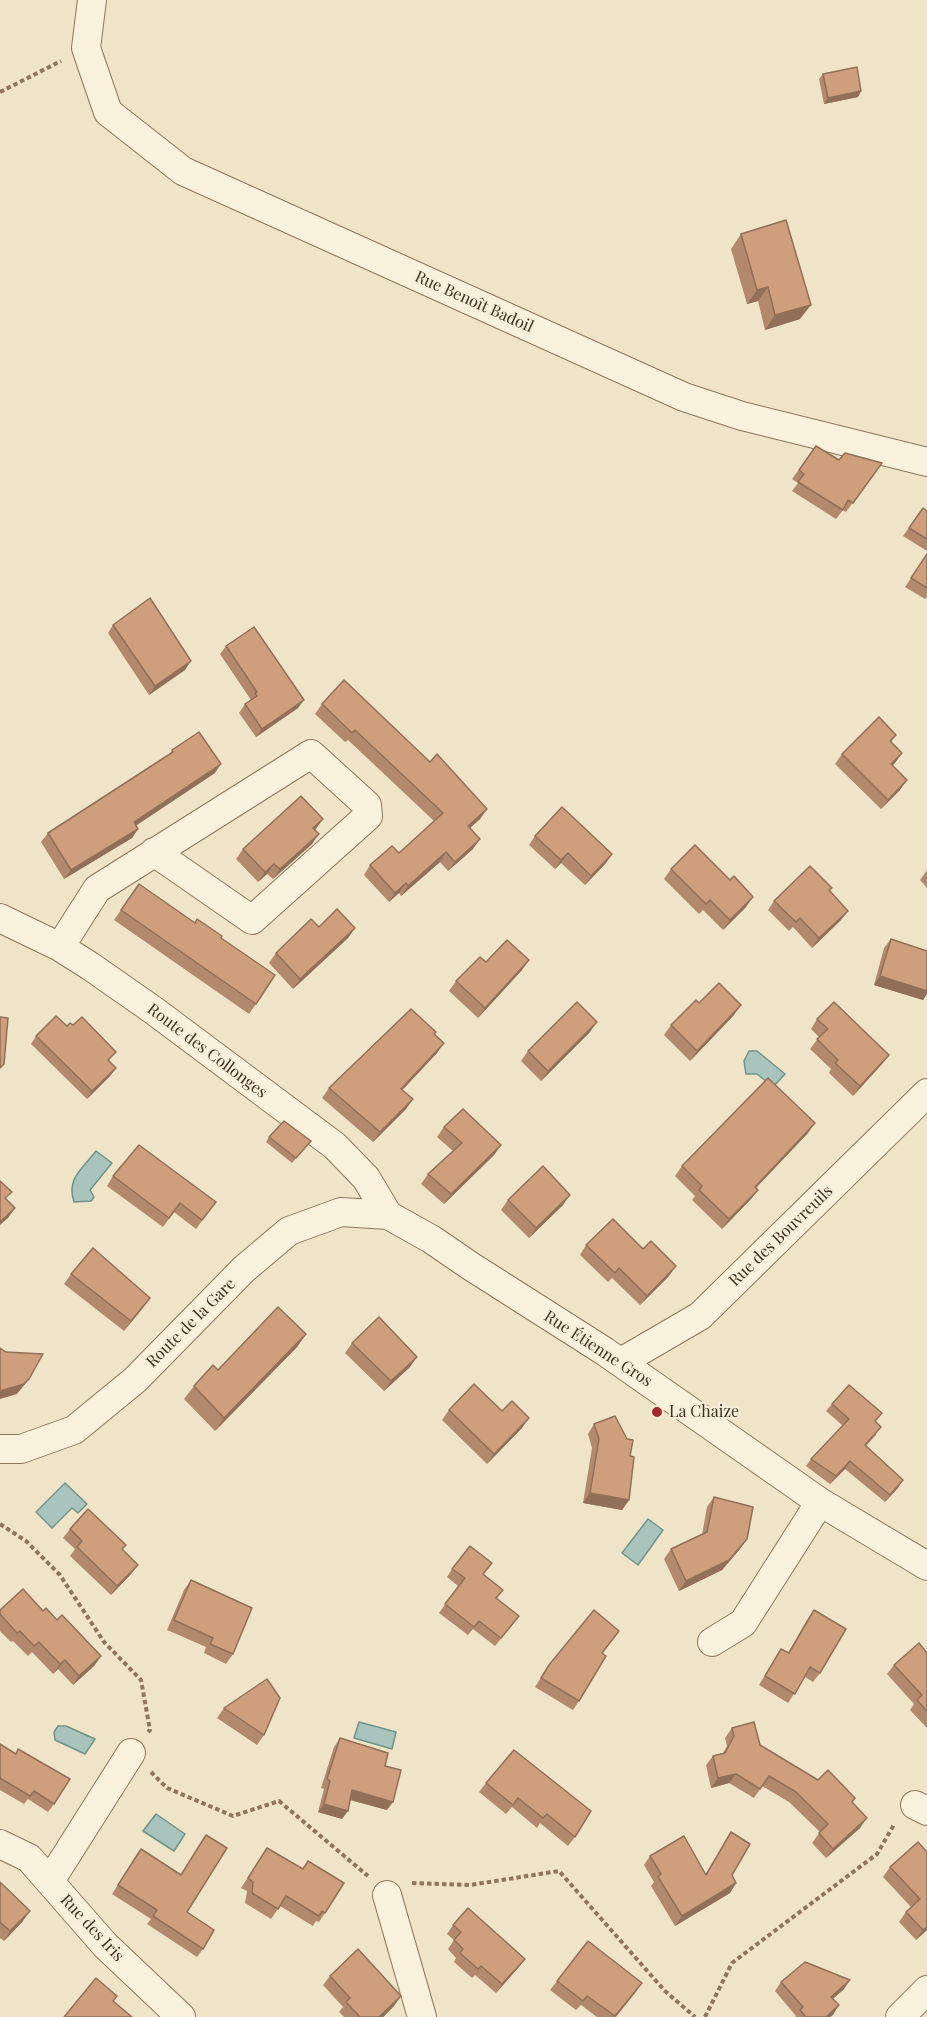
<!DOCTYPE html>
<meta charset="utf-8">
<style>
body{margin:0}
canvas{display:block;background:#f0e4c8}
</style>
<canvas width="927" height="2017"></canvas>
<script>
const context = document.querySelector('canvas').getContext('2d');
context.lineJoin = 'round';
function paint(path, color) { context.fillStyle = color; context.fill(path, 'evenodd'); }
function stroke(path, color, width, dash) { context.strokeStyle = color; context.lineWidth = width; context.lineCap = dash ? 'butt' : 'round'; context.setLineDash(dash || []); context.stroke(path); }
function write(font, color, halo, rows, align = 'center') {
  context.font = font + ' "Playfair Display",serif'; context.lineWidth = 4.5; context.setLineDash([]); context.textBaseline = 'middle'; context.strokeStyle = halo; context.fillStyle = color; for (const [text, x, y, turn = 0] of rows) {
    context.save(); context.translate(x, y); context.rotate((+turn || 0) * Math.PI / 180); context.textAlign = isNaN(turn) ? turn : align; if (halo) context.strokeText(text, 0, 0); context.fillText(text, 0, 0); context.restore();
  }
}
const water = new Path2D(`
 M749,1051H757L785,1074L773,1087L757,1074H746L744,1061Z
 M96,1151L112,1163L90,1190L94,1197L91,1201L74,1202C66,1179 82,1169 96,1151Z
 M65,1483L87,1504L78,1513L72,1508L52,1528L36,1512Z
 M648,1519L663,1530L638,1565L622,1553Z
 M359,1722L396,1732L392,1749L354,1738Z
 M58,1726H66L95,1739L85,1754L55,1740L54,1732Z
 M156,1814L185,1834L174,1851L143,1831Z`);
const path = new Path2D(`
 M0,92L61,61
 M0,1524L26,1541L60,1575L104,1642L141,1680L150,1730L148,1732
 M151,1772L167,1788L233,1816L279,1801L368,1876
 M412,1883L470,1885L559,1871L665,1991L695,2017
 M705,2017L732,1963L877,1854L895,1823`);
const minor = new Path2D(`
 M92,0L86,48L108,112L183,171L684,397L742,416L927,462
 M0,918L60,947L90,966L153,1010L335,1146L366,1178L388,1215
 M60,947L97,889L311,754L367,805L368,816L252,920L154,852
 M621,1362L700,1316L927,1093
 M0,1449H21L74,1430L135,1380L244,1269L289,1231L341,1212L388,1215L431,1239L472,1267L604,1351L820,1502L927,1566
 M712,1642L743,1623L820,1502
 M915,1805L927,1811
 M0,1844L29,1858L105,1945L181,2017
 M50,1881L131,1753
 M387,1895L422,2017
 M900,2017L927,1990`);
const wall = new Path2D(`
 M823,74L861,91L858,97L824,104L819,79Z
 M741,234L800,319L765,330L758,301L747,304L731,249Z
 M816,446L839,460L882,463L846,512L843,510L836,519L792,491L798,483L792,479Z
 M923,508L927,511V551L903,536Z
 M927,554V597L925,599L905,587Z
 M113,625L185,670L149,695L108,633Z
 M226,646L298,708L256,737L239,713L245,704L251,700L220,654Z
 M322,704L430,762L487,809L480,819L470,828L473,849L448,871L440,862L401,896L399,893L389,902L364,875L370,865L399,853L434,821L348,740L345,742L315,714Z
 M896,735L891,742L902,753L893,765L900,790L881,809L835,764L842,754Z
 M172,750L215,773L136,825L138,829L132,838L64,879L41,842L48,833L170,754Z
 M315,830L312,844L273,879L267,874L258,882L236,859L243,849Z
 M535,836L612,854L606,863L585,885L561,863L555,869L529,845Z
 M671,869L746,907L723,930L703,910L699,914L664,879Z
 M927,870V888L920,880Z
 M139,884L195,923L221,938L256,1004L249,1014L114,920Z
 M830,891L841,920L812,948L793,927L789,931L768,910L774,901Z
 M319,927L355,928L348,938L293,989L269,963L276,953Z
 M891,939L927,951V994L923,1000L874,985L884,948Z
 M486,962L522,970L478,1018L449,991L456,981Z
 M699,1003L734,1015L690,1061L664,1035L671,1025Z
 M817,1019L889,1055L882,1064L853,1096L829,1073L831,1069L810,1049L819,1037L811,1029Z
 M67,1026L110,1060L109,1062L116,1068L110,1076L87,1099L31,1044L36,1036Z
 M590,1032L541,1081L521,1061L528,1051Z
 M434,1035L437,1053L402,1090L413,1099L406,1109L373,1142L322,1098L329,1088Z
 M444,1127L501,1145L494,1155L444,1204L421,1184L428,1174L453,1151L437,1137Z
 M808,1133L756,1188L758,1190L751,1199L722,1229L692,1200L695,1196L675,1176L682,1166Z
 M269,1137L311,1141L292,1163L266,1142Z
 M113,1176L216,1202L196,1229L174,1212L163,1227L107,1186Z
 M508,1200L563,1205L529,1238L501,1210Z
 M586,1245L669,1276L640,1305L612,1278L608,1282L580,1255Z
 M71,1274L150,1298L124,1331L64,1284Z
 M306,1334L297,1347L215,1431L184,1399L194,1386L218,1370Z
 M352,1343L410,1367L384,1391L345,1353Z
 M832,1404L876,1422V1435L866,1446L898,1488L885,1502L845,1469L830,1484L806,1466L811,1459L843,1426L826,1411Z
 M449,1410L502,1411L522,1428L487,1464L442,1420Z
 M594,1424L630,1456L629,1500L622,1510L583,1503L592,1448L588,1434Z
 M714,1497L740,1549L722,1570L679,1591L664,1559L671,1549L702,1535L707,1507Z
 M70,1529L122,1549L138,1565L131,1574L111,1595L70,1556L75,1549L63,1538Z
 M452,1569L483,1574L497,1599L513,1624L495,1646L473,1629L468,1635L439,1613L458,1586L447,1577Z
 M191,1580L233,1654L226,1664L204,1653L206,1647L167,1630L184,1590Z
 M0,1610L43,1611L57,1620L101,1656L94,1666L73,1685L58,1669L53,1674L32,1652L28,1656L13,1641L11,1642L0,1631Z
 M814,1610L820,1673L813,1682L805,1677L788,1703L759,1685L781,1649L788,1653L807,1620Z
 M619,1631L602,1654L579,1701L573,1710L535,1687L549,1665Z
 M927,1653V1728L910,1710L914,1704L887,1674L894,1665Z
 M224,1708L264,1735L257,1745L217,1718Z
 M732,1728L852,1802L860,1828L826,1858L812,1843L820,1832L789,1802L762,1786L754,1798L729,1783L711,1788L706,1765L713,1756L723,1753L727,1746L725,1738Z
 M340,1738L385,1766L387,1810L350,1800L342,1819L318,1812L324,1789L321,1788L334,1747Z
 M0,1744L54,1804L48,1812L28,1799L24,1804L0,1790Z
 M514,1750L575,1837L568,1846L540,1823L537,1828L512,1807L506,1814L479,1792L486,1783Z
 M731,1832L732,1875L736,1883L730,1893L675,1926L651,1886L654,1882L644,1865L650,1856L706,1874Z
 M206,1835L187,1912L203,1949L197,1957L147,1924L151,1919L112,1894L141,1849L181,1875Z
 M918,1842L927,1930L916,1940L899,1922L906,1912L911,1907L883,1877L890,1867Z
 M267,1848L302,1869L325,1913L319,1922L316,1921L313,1926L280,1906L271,1919L245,1903L247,1891L241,1888Z
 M0,1882L23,1921L4,1941L0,1938Z
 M453,1925L525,1959L518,1968L496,1993L475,1975L472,1978L454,1962L456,1958L448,1949L454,1940L447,1934Z
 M330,1976L394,2006L383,2017H344L339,2012L343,2007L323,1985Z
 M557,1981L635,1993L616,2017H597L581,2005L576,2010L550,1990Z
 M781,1982L844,1989L833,1999L839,2005L830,2017H795L796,2016L775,1991Z`);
const shadedWall = new Path2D(`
 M861,91L858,97L824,104L828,98Z
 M768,287L758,301L747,304L757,290Z
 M811,305L800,319L765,330L775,315Z
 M191,661L185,670L149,695L155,686Z
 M304,700L298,708L256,737L262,729Z
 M902,753L895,763L885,774L891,764Z
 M221,764L215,773L128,831L134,822Z
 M907,780L900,790L881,809L888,800Z
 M487,809L480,819L461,836L468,826Z
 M323,819L316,829L306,838L313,828Z
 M138,829L132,838L64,879L71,870Z
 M319,834L312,844L273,879L280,869Z
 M480,839L473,849L448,871L455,862Z
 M446,852L440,862L401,896L408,886Z
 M568,853L561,863L555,869L561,860Z
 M612,854L606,863L585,885L591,876Z
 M274,864L267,874L258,882L265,872Z
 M406,883L399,893L389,902L395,893Z
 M753,897L746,907L723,930L730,920Z
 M848,911L841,920L812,948L819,938Z
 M355,928L348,938L293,989L300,979Z
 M529,960L522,970L478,1018L485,1008Z
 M880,976L927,991V994L923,1000L874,985Z
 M741,1005L734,1015L690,1061L697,1051Z
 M597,1022L590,1032L541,1081L548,1071Z
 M444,1043L437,1053L394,1099L401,1089Z
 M889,1055L882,1064L853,1096L860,1086Z
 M116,1068L110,1076L87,1099L92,1091Z
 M413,1099L406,1109L373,1142L380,1132Z
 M815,1123L808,1133L748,1196L755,1187Z
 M501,1145L494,1155L444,1204L451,1194Z
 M758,1190L751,1199L722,1229L729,1219Z
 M570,1195L563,1205L529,1238L536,1228Z
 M15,1208L8,1218L0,1225V1222Z
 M676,1266L669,1276L640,1305L647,1296Z
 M150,1298L143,1308L124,1331L131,1321Z
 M306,1334L297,1347L215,1431L224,1418Z
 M417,1357L410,1367L384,1391L391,1381Z
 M29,1379L17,1394L0,1399V1391Z
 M529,1418L522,1428L487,1464L494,1454Z
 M850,1461L845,1469L830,1484L836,1476Z
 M903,1480L898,1488L885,1502L890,1495Z
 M590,1493L629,1500L622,1510L583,1503Z
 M747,1539L740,1549L722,1570L679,1591L686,1581Z
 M138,1565L131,1574L111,1595L117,1586Z
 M101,1656L94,1666L73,1685L79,1676Z
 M65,1660L58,1669L53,1674L60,1664Z
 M736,1774L729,1783L711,1788L718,1778Z
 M352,1790L393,1802L387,1810L347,1799Z
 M324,1804L348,1811L342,1819L318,1812Z
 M867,1818L860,1828L826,1858L833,1849Z
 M736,1883L730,1893L675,1926L682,1916Z
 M30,1911L23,1921L4,1941L10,1931Z
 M927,1927V1930L916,1940L923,1930Z
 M525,1959L518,1968L496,1993L502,1984Z
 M850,1980L844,1989L824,2006L831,1997Z
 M642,1983L635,1993L615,2017V2016Z
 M401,1996L394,2006L383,2017H379Z
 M839,2005L833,2015L830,2017H826Z`);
const building = new Path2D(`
 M857,67L861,91L828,98L823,74Z
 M786,220L811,305L775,315L768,287L757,290L741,234Z
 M816,446L839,460L845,453L882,463L853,503L848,500L843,510L798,482L804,474L799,470Z
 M923,508L927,511V539L909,528Z
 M927,554V588L911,578Z
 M150,598L191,661L155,686L113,625Z
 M254,627L304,700L262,729L245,704L257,696L255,693L257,692L226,646Z
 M344,680L430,762L437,754L487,809L468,826L480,839L455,862L446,852L408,886L406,883L395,893L370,865L392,846L399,853L443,813L355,730L352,733L322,704Z
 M879,717L896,735L890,741L902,753L891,764L907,780L888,800L842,754Z
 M199,732L221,764L134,822L138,829L71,870L48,833L173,752L172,750Z
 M301,796L323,819L313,828L319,834L280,869L274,864L265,872L243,849Z
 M562,807L612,854L591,876L568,853L561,860L535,836Z
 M695,845L730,880L734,876L753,897L730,920L710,900L706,904L671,869Z
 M810,866L832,888L829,890L848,911L819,938L800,918L796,922L774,901Z
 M139,884L195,923L197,919L222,936L221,938L275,975L256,1004L121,910Z
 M337,909L355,928L300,979L276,953L311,919L319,927Z
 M891,939L927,951V991L880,976Z
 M507,940L529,960L485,1008L456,981L480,957L486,962Z
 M719,983L741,1005L697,1051L671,1025L696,1000L699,1003Z
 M577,1002L597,1022L548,1071L528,1051Z
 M834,1002L889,1055L860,1086L835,1063L838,1060L817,1039L828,1029L817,1019Z
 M411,1009L436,1032L434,1034L444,1043L401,1089L413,1099L380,1132L329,1088Z
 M56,1016L67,1026L70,1023L73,1025L82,1017L116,1052L108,1060L116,1068L92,1091L36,1036Z
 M0,1017L8,1018L4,1064L0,1068Z
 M768,1078L815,1123L755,1187L758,1190L729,1219L699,1190L702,1186L682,1166Z
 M463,1109L501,1145L451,1194L428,1174L462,1143L444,1127Z
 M284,1121L311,1141L296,1158L269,1137Z
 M139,1145L216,1202L202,1220L180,1203L169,1218L113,1176Z
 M543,1166L570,1195L536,1228L508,1200Z
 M0,1181L12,1192L5,1198L15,1208L0,1222Z
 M613,1219L643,1249L651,1241L676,1266L647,1296L619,1268L615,1273L586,1245Z
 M93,1248L150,1298L131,1321L71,1274Z
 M278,1307L306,1334L224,1418L194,1386L213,1365L218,1370Z
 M379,1317L417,1357L391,1381L352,1343Z
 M0,1348L6,1352L43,1354L29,1379L24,1384L0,1391Z
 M474,1384L502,1411L512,1401L529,1418L494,1454L449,1410Z
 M849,1385L882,1413L875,1421L881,1427L865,1445L903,1480L890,1495L850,1461L836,1476L811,1459L849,1419L832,1404Z
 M615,1416L627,1439L633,1440L630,1456L634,1457L629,1500L590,1493L599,1439L594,1424Z
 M714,1497L753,1507L747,1539L729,1560L686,1581L671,1549L707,1532Z
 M88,1509L126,1545L122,1549L138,1565L117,1586L77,1547L82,1541L70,1529Z
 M470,1546L492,1563L483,1574L503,1590L496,1598L519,1616L501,1638L479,1621L474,1627L445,1604L465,1578L452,1569Z
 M191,1580L252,1608L233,1654L210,1644L213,1638L174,1620Z
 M23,1589L43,1611L46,1608L57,1620L62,1615L101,1656L79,1676L65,1660L60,1664L39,1642L34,1646L20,1631L17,1633L0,1614V1610Z
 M594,1610L619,1631L602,1653L606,1656L579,1701L541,1678L549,1665Z
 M814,1610L846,1629L820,1673L810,1667L795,1694L765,1676L781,1649L789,1653Z
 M919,1643L927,1653V1711L917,1700L922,1695L894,1665Z
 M267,1679L280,1698L264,1735L224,1708Z
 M754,1722L760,1745L818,1780L828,1770L855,1798L852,1802L867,1818L833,1849L819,1833L828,1824L796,1792L769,1776L760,1789L736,1774L718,1778L713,1756L725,1753L734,1736L732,1728Z
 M340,1738L388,1753L385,1766L401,1770L393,1802L352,1790L348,1811L324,1804L330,1781L327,1779Z
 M0,1744L16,1754L18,1749L70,1779L54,1804L34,1791L30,1796L0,1778Z
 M514,1750L591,1811L575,1837L547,1814L543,1818L518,1798L513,1805L486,1783Z
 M731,1832L750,1844L732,1875L736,1883L682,1916L658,1877L661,1874L650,1856L684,1836L706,1875Z
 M206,1835L227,1848L187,1912L214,1930L203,1949L153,1916L157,1910L118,1885L141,1849L181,1875Z
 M918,1842L927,1852V1927L923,1930L906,1912L920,1899L890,1867Z
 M267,1848L303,1869L308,1861L344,1883L325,1913L322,1911L319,1916L286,1896L278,1909L252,1893L253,1882L248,1878Z
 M0,1882L30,1911L10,1931L0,1922Z
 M468,1908L525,1959L502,1984L481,1966L478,1969L460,1953L463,1949L454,1940L461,1932L453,1925Z
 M588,1941L642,1983L615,2016L587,1996L583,2001L557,1981Z
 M358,1949L401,1996L379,2017H360L346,2002L350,1998L330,1976Z
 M805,1962L850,1980L831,1997L839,2005L826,2017H806L800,2010L803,2007L781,1982Z
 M96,1978L117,1996L113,2001L132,2017H64Z`);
const markers = [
 [657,1412,6,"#9e2a2b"]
];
const streetNames = [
 ["Rue Benoît Badoil",474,302,24],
 ["Route des Collonges",207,1051,37],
 ["Rue des Bouvreuils",781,1236,-44],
 ["Route de la Gare",191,1323,-45],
 ["Rue Étienne Gros",598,1349,33],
 ["Rue des Iris",92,1928,47]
];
const poiNames = [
 ["La Chaize",669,1412]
];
paint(water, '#a9c4bc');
stroke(water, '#6f938a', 1.5);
stroke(minor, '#8d765c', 30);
stroke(path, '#8d765c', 4, [4.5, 3]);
stroke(minor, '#faf1dc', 28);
paint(wall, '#b2896c');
paint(shadedWall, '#916f58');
paint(building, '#cf9f7d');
stroke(building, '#916f58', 1.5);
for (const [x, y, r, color] of markers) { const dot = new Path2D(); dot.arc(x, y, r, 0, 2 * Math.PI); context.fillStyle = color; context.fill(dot); stroke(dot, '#f7eed8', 2); }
write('16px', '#3d2e20', '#f7eed8', streetNames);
write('16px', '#3d2e20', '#f7eed8', poiNames, 'left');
</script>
